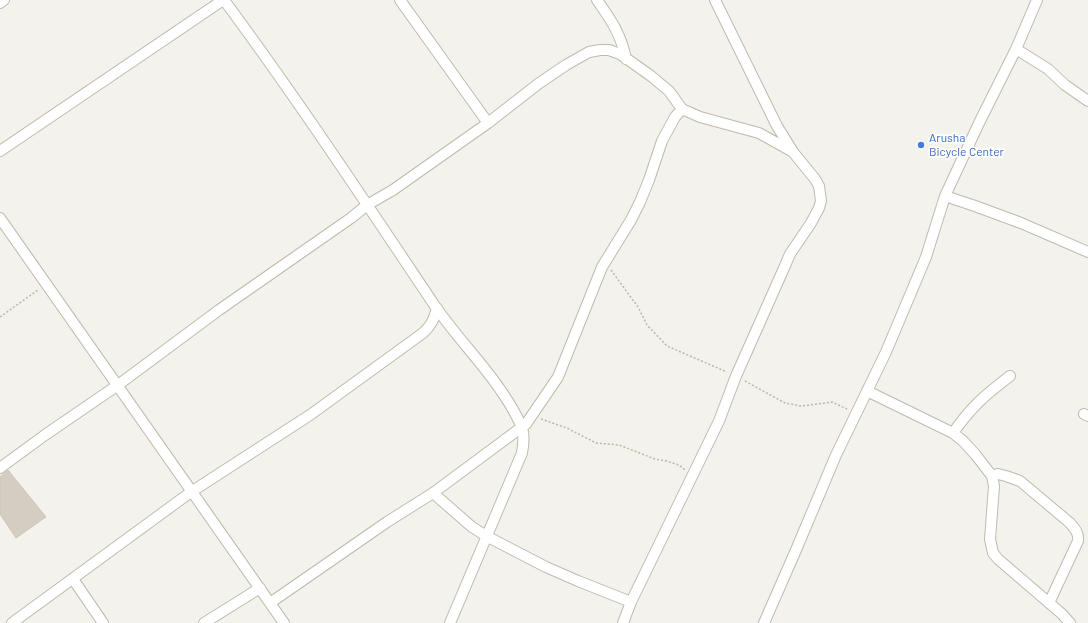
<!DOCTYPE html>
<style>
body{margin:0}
canvas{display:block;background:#f4f2ec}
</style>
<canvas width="1088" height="623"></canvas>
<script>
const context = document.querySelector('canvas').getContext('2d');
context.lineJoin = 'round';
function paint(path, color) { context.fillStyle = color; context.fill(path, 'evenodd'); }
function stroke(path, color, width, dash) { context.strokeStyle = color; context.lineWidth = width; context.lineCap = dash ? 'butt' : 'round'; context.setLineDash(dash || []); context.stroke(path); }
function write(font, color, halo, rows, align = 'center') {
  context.font = font + ' Barlow,sans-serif'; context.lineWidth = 3.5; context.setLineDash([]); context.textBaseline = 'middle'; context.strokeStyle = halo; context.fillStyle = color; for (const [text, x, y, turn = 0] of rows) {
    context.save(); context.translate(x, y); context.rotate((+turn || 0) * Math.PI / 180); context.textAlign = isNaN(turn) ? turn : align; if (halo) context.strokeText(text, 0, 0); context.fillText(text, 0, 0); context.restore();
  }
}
const building = new Path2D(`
 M8,470L46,517L16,538L0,514V477Z`);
const path = new Path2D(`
 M611,270L638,307L647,325L667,346L727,372
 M0,317L38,290
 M745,381L785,403L801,406L832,402L847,409
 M541,419L567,428L596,443L619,445L655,459L666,461L679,465L685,470`);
const street = new Path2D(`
 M224,0C298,100 366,203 435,306C462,345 498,378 519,421C525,431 524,442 522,453L450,623
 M400,0L488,123
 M597,0C611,20 621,34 626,59
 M0,3L4,0
 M1016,49L1048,69L1065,85L1088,101
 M0,151L223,0
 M945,196L975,206L1021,223L1088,252
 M0,218L284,623
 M867,391L953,433L963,441L975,454L992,476L994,486L990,539L993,553L998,559L1062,614L1070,623
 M1084,414L1088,416
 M953,433C971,407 985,395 1010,376
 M0,468L45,435L118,385L219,310L351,218L367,205L393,190L488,123L538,84L566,65L589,52L600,50H609L620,54L651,76L669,91L682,109L700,117L759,133L793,152
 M992,476L998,474L1006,476L1020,481L1070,523C1075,529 1079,533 1078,541L1049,603
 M433,493L472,527L488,537L546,567L578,581L631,602
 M73,579L103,623
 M270,603L387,522L433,493L526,424L558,377L602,267L631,220L640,202L649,180L662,141L675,117L682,109
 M12,623L191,492L310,415L423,333C431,326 434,319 437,308
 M204,623L260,588
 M623,623L631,602L719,421L736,376L784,268L790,254L811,223L819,208L821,201L819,186L815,179L793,152L777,126L715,0
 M764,623L796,550L836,455L886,352L926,257L945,196L979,123L1016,49L1037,0`);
const markers = [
 [921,145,4,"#3f7fe0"]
];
const shopNames = [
 ["Arusha",929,138],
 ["Bicycle Center",929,152]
];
paint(building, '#d4cec2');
stroke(building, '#cec6b6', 1);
stroke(street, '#bfbaaf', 12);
stroke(path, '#bfb6a2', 1.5, [2, 2]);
stroke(street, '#fff', 10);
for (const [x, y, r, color] of markers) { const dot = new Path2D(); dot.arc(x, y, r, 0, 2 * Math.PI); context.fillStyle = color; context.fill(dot); stroke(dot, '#fff', 1.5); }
write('12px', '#366cbe', '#fff', shopNames, 'left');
</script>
